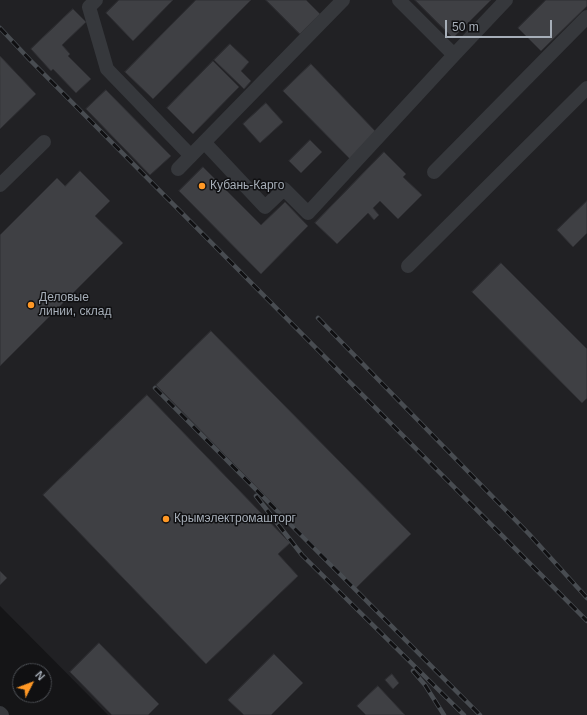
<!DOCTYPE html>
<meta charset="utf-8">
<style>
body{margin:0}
#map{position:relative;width:587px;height:715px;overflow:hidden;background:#151517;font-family:Helvetica,sans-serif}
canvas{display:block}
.north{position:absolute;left:12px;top:663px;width:40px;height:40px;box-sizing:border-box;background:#101012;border:1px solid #4c4f54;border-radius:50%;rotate:48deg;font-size:11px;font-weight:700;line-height:16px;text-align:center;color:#a6aeb8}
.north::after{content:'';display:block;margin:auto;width:14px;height:18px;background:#ff9825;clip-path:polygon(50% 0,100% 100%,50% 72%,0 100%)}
.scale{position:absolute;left:445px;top:20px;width:107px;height:18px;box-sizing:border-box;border:2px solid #a6aeb8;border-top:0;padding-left:5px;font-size:12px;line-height:14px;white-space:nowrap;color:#a6aeb8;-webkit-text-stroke:3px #101012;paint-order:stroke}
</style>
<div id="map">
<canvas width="587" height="715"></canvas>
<div class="north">N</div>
<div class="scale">50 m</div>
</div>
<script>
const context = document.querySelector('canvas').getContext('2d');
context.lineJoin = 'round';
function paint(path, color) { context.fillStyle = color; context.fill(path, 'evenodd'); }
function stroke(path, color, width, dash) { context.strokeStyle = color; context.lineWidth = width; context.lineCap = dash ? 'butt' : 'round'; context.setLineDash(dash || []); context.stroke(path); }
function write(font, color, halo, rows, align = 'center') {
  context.font = font + ' Helvetica,sans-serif'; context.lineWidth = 3; context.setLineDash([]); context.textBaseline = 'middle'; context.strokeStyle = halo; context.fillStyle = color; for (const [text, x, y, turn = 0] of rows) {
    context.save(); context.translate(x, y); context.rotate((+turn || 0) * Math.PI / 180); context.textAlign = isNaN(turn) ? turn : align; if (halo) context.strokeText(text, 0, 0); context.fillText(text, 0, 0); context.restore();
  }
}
const built = new Path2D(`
 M0,0H587V715H108L0,606Z`);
const building = new Path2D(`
 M119,0H173L133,41L106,13Z
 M196,0H251L153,99L125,72Z
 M266,0H306L320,14L300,34Z
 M415,0H491L453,38Z
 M546,0H587V6L541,51L518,28Z
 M73,9L86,22L62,45L70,54L68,56L91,79L76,93L53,69L51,71L31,49Z
 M230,44L249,62L241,71L251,81L244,89L214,60Z
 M0,56L36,94L0,129Z
 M213,61L239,87L193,134L167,108Z
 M311,64L377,133L350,159L283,91Z
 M106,90L171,156L150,175L86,109Z
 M266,103L283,122L260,143L243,124Z
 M310,140L322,152L301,173L289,161Z
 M384,152L406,174L403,177L422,195L398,219L380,201L373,208L379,215L374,220L368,213L337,244L315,223Z
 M203,167L261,225L285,202L308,226L261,274L179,191Z
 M80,171L110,201L95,216L123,243L0,366V235L57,178L65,186Z
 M587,201V233L573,247L557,230Z
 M501,263L587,349V398L582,403L472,292Z
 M211,331L411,534L356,588L156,385Z
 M147,395L290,543L278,554L298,576L206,664L43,495Z
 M0,571L7,578L0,585Z
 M99,643L159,704L148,715H112L70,672Z
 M274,654L303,683L271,715H244L228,700Z
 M392,674L399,683L393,689L385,680Z
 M378,686L405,715H366L357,706Z`);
const minor = new Path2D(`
 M96,0L89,7L107,69L191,156
 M399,0L454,55
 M204,142L265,207L284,189L308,213L454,55L506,0
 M178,169L343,0
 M434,172L587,17
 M0,185L44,142
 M408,266L587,88
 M0,713L2,715`);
const rail = new Path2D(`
 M0,28L30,60L587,621
 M318,318L529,534L587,598
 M155,388L480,715
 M256,496L302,555L464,715
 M413,671L425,685L444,715`);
const markers = [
 [202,186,4,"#ff9825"],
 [31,305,4,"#ff9825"],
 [166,519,4,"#ff9825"]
];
const poiNames = [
 ["Кубань-Карго",210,186],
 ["Деловые",39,298],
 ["линии, склад",39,312],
 ["Крымэлектромашторг",174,519]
];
paint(built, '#212124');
paint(building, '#3f4044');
stroke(building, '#2f2f33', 1);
stroke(minor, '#36383c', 14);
stroke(rail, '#484c51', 4.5);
stroke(rail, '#101012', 3, [9]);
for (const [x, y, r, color] of markers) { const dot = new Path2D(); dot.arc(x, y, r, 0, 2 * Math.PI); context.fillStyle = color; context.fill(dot); stroke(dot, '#101012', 1.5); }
write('12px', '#a6aeb8', '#101012', poiNames, 'left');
</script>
